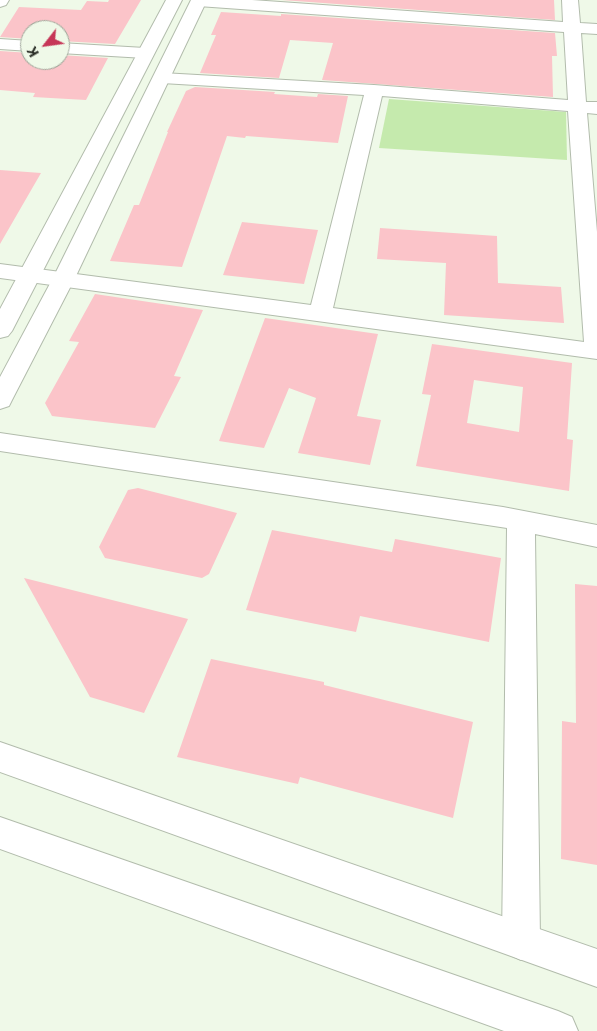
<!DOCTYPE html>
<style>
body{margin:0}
#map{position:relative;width:597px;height:1031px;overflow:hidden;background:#eff9e8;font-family:"Noto Sans",sans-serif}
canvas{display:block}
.north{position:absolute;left:20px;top:20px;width:50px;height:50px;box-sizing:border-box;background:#eff9e8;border:1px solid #9da598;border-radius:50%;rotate:240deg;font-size:14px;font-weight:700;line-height:20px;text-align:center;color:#232720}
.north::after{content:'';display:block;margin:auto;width:18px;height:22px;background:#c63657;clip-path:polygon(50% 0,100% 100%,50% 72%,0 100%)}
</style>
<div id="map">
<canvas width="597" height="1031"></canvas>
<div class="north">K</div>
</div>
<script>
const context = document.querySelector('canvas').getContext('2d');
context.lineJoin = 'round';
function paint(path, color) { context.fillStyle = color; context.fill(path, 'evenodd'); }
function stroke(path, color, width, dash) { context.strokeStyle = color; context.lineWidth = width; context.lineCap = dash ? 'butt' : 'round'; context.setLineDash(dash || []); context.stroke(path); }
const green = new Path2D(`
 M389,99L566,112L567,160L379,148Z`);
const building = new Path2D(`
 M109,0H141L115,44L60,41V30H30V39L0,37L19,7L81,10L87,1L108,2Z
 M282,0H554L555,20Z
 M221,12L281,16V14L555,33L557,56H552L553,97L322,80L333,43L290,40L279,78L200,73L216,35H211Z
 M0,51L30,53V60H60V55L108,58L86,100L33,97L35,93L0,90Z
 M195,87L275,92L274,94L317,97L318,94L348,96L338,143L246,136L245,138L227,136L182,267L110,261L134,205H139L168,132H167L186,91Z
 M0,170L41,173L0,244Z
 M242,222L318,230L304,284L223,275Z
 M380,228L497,236L498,283L561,287L564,323L444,315L446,263L377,259Z
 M95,294L203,310L174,376L181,377L155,428L52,416L45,403L79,342L69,341Z
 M265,318L378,334L357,416L381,420L370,465L298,453L316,398L289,388L264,448L219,441Z
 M432,344L572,363L567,439L573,440L569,491L416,466L431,395L422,394ZM474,380L523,387L519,432L467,423Z
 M138,488L237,513L209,574L202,578L105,558L99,547L128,490Z
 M272,530L392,552L395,539L501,558L489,642L360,616L356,632L246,610Z
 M24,578L188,619L144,713L90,697Z
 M575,584L597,586V865L561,859L562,721L576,723Z
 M211,659L324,682V685L473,722L453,818L300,777L298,784L177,757Z`);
const street = new Path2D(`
 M0,0H9L6,5L0,7Z
 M191,0H252L563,22L562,0H578L580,23L597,24V34L581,33L586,102H597V114L587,113L597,232V359L0,278V264L311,305L364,95L162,83L156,82L153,78L156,74L162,73L374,85L568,100L564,32L198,6L192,4ZM382,96L568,111L584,342L333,308Z
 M0,39L30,41V51L0,49Z
 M60,43L145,48L151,49L154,53L151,57L145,58L60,53Z
 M0,433L503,507L597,525V547L535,534L540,941L534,954L521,960L508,954L502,941L507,528L0,451Z`);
const secondary = new Path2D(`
 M166,0H182L12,331L8,336L0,338V309Z
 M191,0H207L75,278L12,400L9,406L0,409V377L53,278Z
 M0,742L597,949V987L0,772Z
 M0,817L558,1011L572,1017L578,1031H504L0,849Z`);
paint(green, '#c5eaad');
paint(building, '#fbc4c9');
stroke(street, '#b2bcac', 2);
stroke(secondary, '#b2bcac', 2);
paint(street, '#fff');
paint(secondary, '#fff');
</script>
